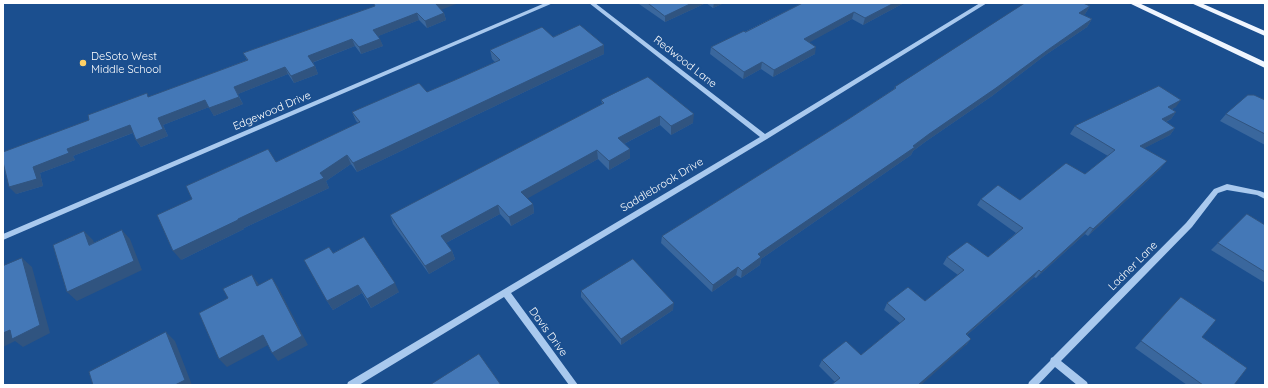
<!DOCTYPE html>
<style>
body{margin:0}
#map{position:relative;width:1268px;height:388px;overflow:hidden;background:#1b4f8f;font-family:Quicksand,sans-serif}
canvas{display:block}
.frame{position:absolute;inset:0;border:4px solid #fff;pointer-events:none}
</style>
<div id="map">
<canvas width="1268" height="388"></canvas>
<div class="frame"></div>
</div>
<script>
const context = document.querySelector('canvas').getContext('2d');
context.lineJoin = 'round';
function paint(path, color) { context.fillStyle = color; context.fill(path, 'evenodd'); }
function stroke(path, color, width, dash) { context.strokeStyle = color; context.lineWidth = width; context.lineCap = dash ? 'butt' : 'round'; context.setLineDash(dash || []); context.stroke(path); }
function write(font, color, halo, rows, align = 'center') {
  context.font = font + ' Quicksand,sans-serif'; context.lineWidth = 4; context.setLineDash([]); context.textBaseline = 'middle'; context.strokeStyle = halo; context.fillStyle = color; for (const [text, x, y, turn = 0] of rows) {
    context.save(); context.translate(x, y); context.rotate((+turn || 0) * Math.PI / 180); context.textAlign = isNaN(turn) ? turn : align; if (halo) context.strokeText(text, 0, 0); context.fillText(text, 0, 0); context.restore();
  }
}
const minor = new Path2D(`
 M545,3H553L3,240V234Z
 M589,3H595L765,134L980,3H987L767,139L511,293L578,385H569L504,297L359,385H347L348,382L760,137Z
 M1227,184L1260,191L1265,193V199L1257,195L1227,190L1218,193L1192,227L1061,361L1087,382L1088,385H1077L1055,367L1038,385H1028L1029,382L1050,361L1051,358L1053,357L1186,223L1214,189Z`);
const major = new Path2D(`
 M1129,3H1139L1265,62V68Z
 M1191,3H1201L1265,31V36Z`);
const wall = new Path2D(`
 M639,3H724L713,8L706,3L665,22L639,4Z
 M801,3H902V4L863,25L852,19L809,42L815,54L773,77L761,69L743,79L710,54L711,47L745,32L800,4Z
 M1260,3H1265V5Z
 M374,4L441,10L444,13L446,20L427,28L419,20L378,36L383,46L361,54L355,46L312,63L315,66L318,74L294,83L288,74L238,94L243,104L214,116L209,107L163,125L168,136L141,147L136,140L133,133L73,156L75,160L40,173L43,186L16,194L89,120L247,60L243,53L375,6Z
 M1090,6L1085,14L1083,15L1092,19L1087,27L1044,56L992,96L925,142L913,151L911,155L761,259L760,265L741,278L736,275L712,292L661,243L662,236L847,120L894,89L895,87Z
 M553,37L604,45V54L357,172L351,164L326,181L329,188L244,228V229L181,260L276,162L358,123L356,121L352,112L427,92L455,80L495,62L492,59L490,50Z
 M601,100L693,123L671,135L660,125L624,144L630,158L609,170L598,159L527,198L533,204L534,213L511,226L500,214L446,243L452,251L455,259L429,274L393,224L390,215L602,104Z
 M1265,100V145L1220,121L1226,114Z
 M1176,107L1172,109L1176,112L1171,119L1166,122L1175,128L1170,135L1144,148L1161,168L1088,236L1085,234L1036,278L1034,277L967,335L971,339L966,345L835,382L819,366L822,360L861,355L900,323L884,310L887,303L925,301L958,275L943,264L947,257H988L1016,233L977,205L981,199L1020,200L1085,174L1108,156L1070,134L1075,126Z
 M1247,214L1265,225V283L1211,250Z
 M333,253L399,292L371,308L362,293L333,310L327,301Z
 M581,291L673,310L621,345L581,297Z
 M1181,297L1202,337L1234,385H1187L1135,348L1174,304Z`);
const shadedWall = new Path2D(`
 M439,3H459L438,11L436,4Z
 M692,3H706L665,22V16Z
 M714,3H724L713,8Z
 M894,3H902V4L863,25L865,18Z
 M1090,6L1085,14L1075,21L1079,13Z
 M854,12L852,19L803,46L804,39Z
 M417,13L419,20L376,37L373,30Z
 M444,13L446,20L427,28L425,21Z
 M1092,19L1087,27L1044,56L992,96L925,142L913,151L911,155L761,259L760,265L741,278L742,271L758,254L913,146L929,134L1049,49Z
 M352,39L355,46L311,63L308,56Z
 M380,39L383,46L361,54L359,47Z
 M604,45V54L357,172L353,163Z
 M816,47L815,54L773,77L774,70Z
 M762,62L761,69L743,79L744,72Z
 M315,66L318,74L294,83L291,76Z
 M285,67L288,74L238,94L234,87Z
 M239,97L243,104L214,116L209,108Z
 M205,100L209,107L163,125L168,136L141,147L136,140L158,118Z
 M1181,100L1176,107L1162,114L1168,107Z
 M1176,112L1171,119L1156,126L1162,119Z
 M694,114L693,123L671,135V126Z
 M660,116V125L618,147V138Z
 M130,125L135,132L73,156L75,160L40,173L43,186L16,194L9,187L33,167L67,149Z
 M1175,128L1170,135L1135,153L1140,146Z
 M630,149V158L609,170V161Z
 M597,150L598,159L523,201L521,192Z
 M347,155L351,164L326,181L329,188L244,228V229L181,260L173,251L238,219L320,173Z
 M1167,161L1161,168L1088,236L1093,229Z
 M533,204L534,213L511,226L509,217Z
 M498,205L500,214L444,244L441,236Z
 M1090,227L1085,234L1036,278L1041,272Z
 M122,230L130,239L142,270L77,301L67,292Z
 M84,231L93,240L98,254L89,245Z
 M452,251L455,259L429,274L425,266Z
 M22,258L32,267L50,333L23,347L15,341L3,347V333Z
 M738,267L736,275L712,292L713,285Z
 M1039,270L1034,277L961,340L966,334Z
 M252,275L258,283L263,295L257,286Z
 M272,278L278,287L308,345L278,361L272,353Z
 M395,283L399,292L371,308L367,299Z
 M358,285L362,293L333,310L327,301Z
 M674,303L673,310L621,345V339Z
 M166,332L175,341L192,385H175Z
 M263,335L270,344L227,367L219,359Z
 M971,339L966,345L921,385H918Z`);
const building = new Path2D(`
 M378,3H439L436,4L444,13L425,21L417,13L373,30L380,39L359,47L352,39L308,56L315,66L291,76L285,67L234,87L239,97L209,108L205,100L158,118L163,129L136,140L130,125L67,149L69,153L33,167L37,179L9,187L3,162V152L89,120L88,115L147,93L148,97L248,60L243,53L375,6L374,4Z
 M648,3H692L665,16Z
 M803,3H894L865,18L854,12L804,39L816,47L774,70L762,62L744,72L711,47L744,31L745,32Z
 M1025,3H1083L1090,6L1079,13L1092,19L1049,49L996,88L929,134L913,146L915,147L758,254L761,257L742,271L738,267L713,285L662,236L847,120L896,88L895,87Z
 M580,25L604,45L353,163L347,155L320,173L324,178L238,219V220L173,251L157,215L192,199L186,186L268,149L276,162L360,122L352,112L419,83L427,92L455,80L500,60L490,50L542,27L553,37Z
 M648,77L694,114L671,126L660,116L618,138L630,149L609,161L597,150L521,192L533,204L509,217L498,205L441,236L452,251L425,266L390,215L604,103L601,100Z
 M1159,86L1181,100L1168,107L1176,112L1162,119L1175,128L1140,146L1167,161L1093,229L1090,227L1041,272L1039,270L966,334L971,339L918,385H831L840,378L822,360L846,341L861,355L905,319L887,303L908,287L925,301L964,270L947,257L967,242L988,257L1023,228L981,199L998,185L1020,200L1066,163L1085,174L1115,150L1075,126Z
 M1248,95H1254L1265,100V134L1226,114Z
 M1247,214L1265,225V272L1218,243Z
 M122,230L134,261L67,292L53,245L84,231L89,245Z
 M364,237L395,283L367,299L358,285L327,301L304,260L329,247L333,253Z
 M22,258L40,325L12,339L10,330L3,333V266Z
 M633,259L674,303L621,339L581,291Z
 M252,275L257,286L272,278L302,336L272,353L263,335L219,359L199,313L228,298L223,289Z
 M1181,297L1216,320L1202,337L1247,368L1234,385H1203L1141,341Z
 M166,332L185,380L175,385H93L89,372Z
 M479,354L501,385H430Z`);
const markers = [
 [83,63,4,"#ffd166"]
];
const poiNames = [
 ["DeSoto West",91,57],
 ["Middle School",91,70]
];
const streetNames = [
 ["Redwood Lane",685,62,38],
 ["Edgewood Drive",272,111,-23],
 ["Saddlebrook Drive",662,185,-31],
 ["Ladner Lane",1133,266,-45],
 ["Davis Drive",548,332,54]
];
paint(minor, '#a9c9ee');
paint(major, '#f0f6ff');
paint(wall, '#3a679d');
paint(shadedWall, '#305480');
paint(building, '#4478b7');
stroke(building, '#305480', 1);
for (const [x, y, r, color] of markers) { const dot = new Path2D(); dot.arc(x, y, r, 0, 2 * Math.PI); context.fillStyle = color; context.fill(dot); stroke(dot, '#1b4f8f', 1.5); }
write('11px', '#fff', '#1b4f8f', poiNames, 'left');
write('11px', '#fff', '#1b4f8f', streetNames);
</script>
